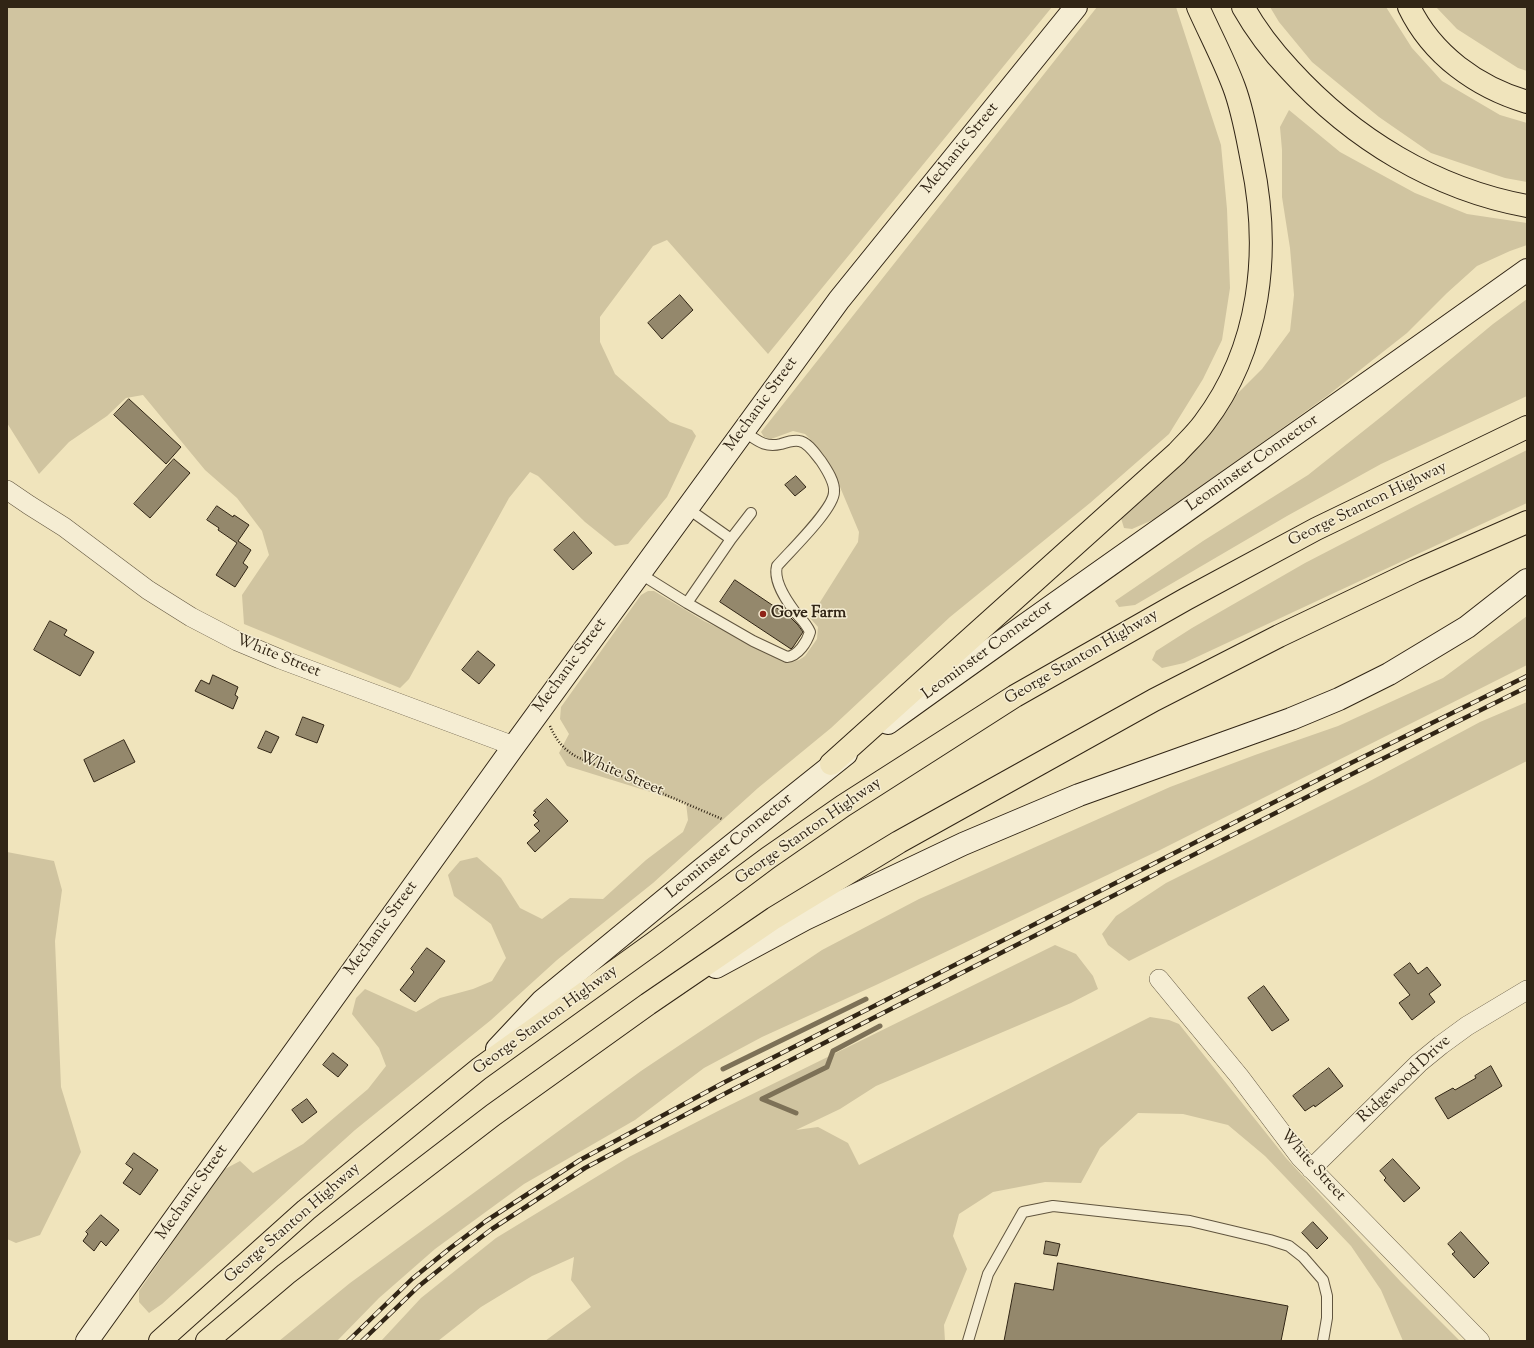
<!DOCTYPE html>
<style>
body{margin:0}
#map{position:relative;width:1534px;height:1348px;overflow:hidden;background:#f0e4bc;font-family:"Sorts Mill Goudy",serif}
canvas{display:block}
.frame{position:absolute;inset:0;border:8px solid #312515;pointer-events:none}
</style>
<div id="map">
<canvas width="1534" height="1348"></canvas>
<div class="frame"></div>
</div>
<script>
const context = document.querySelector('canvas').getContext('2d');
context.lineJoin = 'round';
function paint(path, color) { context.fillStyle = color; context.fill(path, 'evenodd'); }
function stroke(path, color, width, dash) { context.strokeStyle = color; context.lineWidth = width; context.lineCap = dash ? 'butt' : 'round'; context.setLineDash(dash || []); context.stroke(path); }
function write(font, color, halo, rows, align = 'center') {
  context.font = font + ' "Sorts Mill Goudy",serif'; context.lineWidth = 3; context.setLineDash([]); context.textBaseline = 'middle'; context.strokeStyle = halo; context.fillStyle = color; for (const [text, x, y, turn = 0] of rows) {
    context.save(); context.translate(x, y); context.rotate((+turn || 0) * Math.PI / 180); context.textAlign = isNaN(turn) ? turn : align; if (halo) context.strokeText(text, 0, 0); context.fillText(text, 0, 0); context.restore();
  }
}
const green = new Path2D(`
 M7,7H1052L768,354L667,240L653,246L600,317V342L615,374L670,422L692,430L696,436L667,497L628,544L615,546L585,522L538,476L530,472L509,498L409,679L400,688L244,624L242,595L269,555L262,531L237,498L205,470L143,395L126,398L107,416L69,442L39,474L7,423Z
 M1097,7H1176L1221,145L1227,209L1230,288L1222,340L1203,379L1169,434L1090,503L950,617L831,728L758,788L653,883L557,960L491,1020L355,1130L162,1304L149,1313L139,1302V1291L223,1170L240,1161L253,1173L303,1144L368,1089L386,1066L379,1048L352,1014L356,998L365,989L416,1012L440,998L473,989L492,981L506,958L491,924L454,896L448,875L460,861L477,857L501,878L520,908L542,919L570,898L603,899L646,860L683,832L688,820L686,803L567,766L559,753L569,734L560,719L561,707L641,595L648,591H654L704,621L786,661L792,662L799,660L805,656L817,639L818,627L810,618L858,542L859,532L840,487L812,441L805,434L793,431L771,439L764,437L761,432Z
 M1270,7H1386L1412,48L1442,81L1500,115L1527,123V182L1505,178L1431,153L1379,117L1312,62L1279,22Z
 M1436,7H1527V71L1518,68L1457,29Z
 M1289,110L1340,152L1415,193L1467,214L1527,223V245L1510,251L1477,266L1447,293L1407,333L1327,396L1157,518L1132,529L1124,528L1121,518L1215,427L1236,395L1262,369L1290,331L1294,295L1290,248L1282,197V150L1280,127Z
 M1527,299V396L1381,464L1287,516L1135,605L1119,607L1115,601L1203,541L1308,475L1386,413L1493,324Z
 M1527,450V503L1184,663L1162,668L1152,660L1156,651L1192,628L1305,563L1419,504Z
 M1527,616V665L1160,850L876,985L762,1037L704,1068L635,1120L524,1184L435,1249L379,1298L337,1341H279L350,1283L641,1071L822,950L919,899L1170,787L1255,755L1338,726L1443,678Z
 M1527,702V761L1129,961L1108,945L1102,934L1116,916L1166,883L1368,782L1480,722Z
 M7,852L54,861L62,890L55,941L61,1087L81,1152L40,1235L16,1243L7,1239Z
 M1055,945L1076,954L1093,976L1098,989L1071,1003L876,1086L840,1109L796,1130L818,1127L848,1143L859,1165L1150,1017L1169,1020L1179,1024L1286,1158L1401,1282L1460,1341H1403L1381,1290L1351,1246L1265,1156L1228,1125L1183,1114L1138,1113L1100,1148L1081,1183L1045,1182L993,1192L959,1214L953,1236L967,1269L944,1325L945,1341H545L591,1307L571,1280L574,1257L532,1276L481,1307L438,1341H381L421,1298L496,1238L629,1157L720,1110Z`);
const stream = new Path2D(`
 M723,1069L866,999
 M796,1113L762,1099L827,1067L833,1051L880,1026`);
const building = new Path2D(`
 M680,295L693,310L662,339L648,323Z
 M129,399L181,447L166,464L114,415Z
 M174,459L190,473L150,518L134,504Z
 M796,476L806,487L795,496L785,485Z
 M217,506L233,517L234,515L249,525L238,541L251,550L243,563L248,567L235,587L216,575L237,543L218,530L219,528L207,520Z
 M574,532L592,553L573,570L554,550Z
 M735,580L790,617L798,625L803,632L793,647L791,649L720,602Z
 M50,621L67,630L64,635L94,652L80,676L34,650Z
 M478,651L495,665L479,684L462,670Z
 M213,675L238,687L235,695L238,697L233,709L195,691L201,680L209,684Z
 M303,717L324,725L317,743L296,735Z
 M266,731L279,737L271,753L258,748Z
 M124,740L135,762L94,782L84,760Z
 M547,799L568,821L535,852L527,843L540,831L534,825L539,821L533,815L536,812L534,811Z
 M427,948L445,961L415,1002L400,990L414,972L411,969Z
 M1410,963L1418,974L1427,967L1441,985L1429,994L1435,1002L1412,1020L1399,1003L1410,995L1394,975Z
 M1264,986L1289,1020L1272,1031L1248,998Z
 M333,1053L348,1065L338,1077L323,1065Z
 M1491,1066L1502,1086L1448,1119L1435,1098L1453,1088L1455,1090L1476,1078L1475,1076Z
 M1329,1068L1343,1086L1315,1107L1314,1105L1305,1111L1293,1096Z
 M307,1099L317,1112L302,1123L292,1110Z
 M134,1153L158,1170L140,1195L123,1183L133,1169L126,1164Z
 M1393,1159L1420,1188L1404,1202L1384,1180L1386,1178L1380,1171Z
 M101,1215L119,1230L106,1246L101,1241L94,1251L83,1241L88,1234L86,1232Z
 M1313,1222L1328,1238L1317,1249L1302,1233Z
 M1461,1232L1489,1263L1474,1278L1452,1254L1455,1252L1448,1244Z
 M1046,1241L1060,1244L1057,1256L1044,1254Z
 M1058,1263L1288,1306L1281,1341H1004L1015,1283L1053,1290Z`);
const path = new Path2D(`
 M550,726C556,740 564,750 577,757L722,819`);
const lane = new Path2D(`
 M731,539L751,513
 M639,573L687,603L731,539L687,508
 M687,603L753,641L787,657C798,656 807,642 810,632C806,623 801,619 795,612C786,600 773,581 777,566C790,551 834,509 834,492C835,482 827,470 821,461C816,455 808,442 799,441C793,440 787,442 781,444C764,448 757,440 743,431
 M968,1341L988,1274L1023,1212L1053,1206L1190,1221L1270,1240L1289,1246L1303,1257L1323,1280L1327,1296V1318L1323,1341`);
const street = new Path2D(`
 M7,490L29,505L64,527L148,590L191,617L237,641L280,659L514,746
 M1159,979L1239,1076L1300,1157L1480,1341
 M1311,1169L1419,1063L1441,1045L1467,1026L1527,990`);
const secondary = new Path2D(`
 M888,723C1100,570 1314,422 1527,270
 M716,967L805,919L963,844L1079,795L1291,719L1339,699L1389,674L1467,627L1527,580
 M497,1049L542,1001L701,870L846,754
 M87,1341L514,746L839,300L1076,7`);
const highway = new Path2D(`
 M1243,7C1256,30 1272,51 1290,70C1353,139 1435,189 1527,206
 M1409,7C1432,55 1477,87 1527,102
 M831,764L1177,453C1186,443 1196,434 1204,423C1261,348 1271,251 1252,161C1247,136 1243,111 1234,87C1224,60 1210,34 1198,7
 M160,1341L306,1210L479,1069L654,943L768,858L843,806L1015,696L1186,599L1316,529L1527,427
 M207,1341L286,1274L493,1115L648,1004L774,918L899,842L1154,700L1279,636L1415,571L1527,522`);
const rail = new Path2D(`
 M348,1341L412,1279L449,1249L486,1221L580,1160L723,1083L1353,762L1527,676
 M362,1341L419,1286L455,1257L492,1229L585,1168L728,1092L1358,771L1527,687`);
const markers = [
 [763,614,4,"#8f2418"]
];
const streetNames = [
 ["Mechanic Street",961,149,-51],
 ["Mechanic Street",762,405,-54],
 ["Leominster Connector",1253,464,-35],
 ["George Stanton Highway",1368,505,-26],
 ["Leominster Connector",988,651,-36],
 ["White Street",278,657,22],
 ["George Stanton Highway",1082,658,-30],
 ["Mechanic Street",571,666,-54],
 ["White Street",621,775,23],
 ["George Stanton Highway",809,832,-35],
 ["Leominster Connector",730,847,-39],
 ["Mechanic Street",382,929,-54],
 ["George Stanton Highway",546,1021,-36],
 ["Ridgewood Drive",1405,1080,-43],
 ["White Street",1312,1166,48],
 ["Mechanic Street",193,1193,-55],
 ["George Stanton Highway",293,1224,-41]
];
const poiNames = [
 ["Gove Farm",771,614]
];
paint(green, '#d0c4a0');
stroke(stream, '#7d7157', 5);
paint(building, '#94886c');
stroke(building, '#312515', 1);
stroke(lane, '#61553f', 12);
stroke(street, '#61553f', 20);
stroke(secondary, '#312515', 24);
stroke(highway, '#312515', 24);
stroke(path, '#312515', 2.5, [1, 2]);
stroke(lane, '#f5edd3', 10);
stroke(street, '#f5edd3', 19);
stroke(secondary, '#f5edd3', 22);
stroke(highway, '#f0e4bc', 22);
stroke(rail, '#312515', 4.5);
stroke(rail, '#f5edd3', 3, [9]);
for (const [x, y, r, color] of markers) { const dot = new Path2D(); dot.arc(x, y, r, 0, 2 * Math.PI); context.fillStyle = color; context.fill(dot); stroke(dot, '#f5edd3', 1.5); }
write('16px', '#312515', '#f5edd3', streetNames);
write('bold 16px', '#312515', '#f5edd3', poiNames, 'left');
</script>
